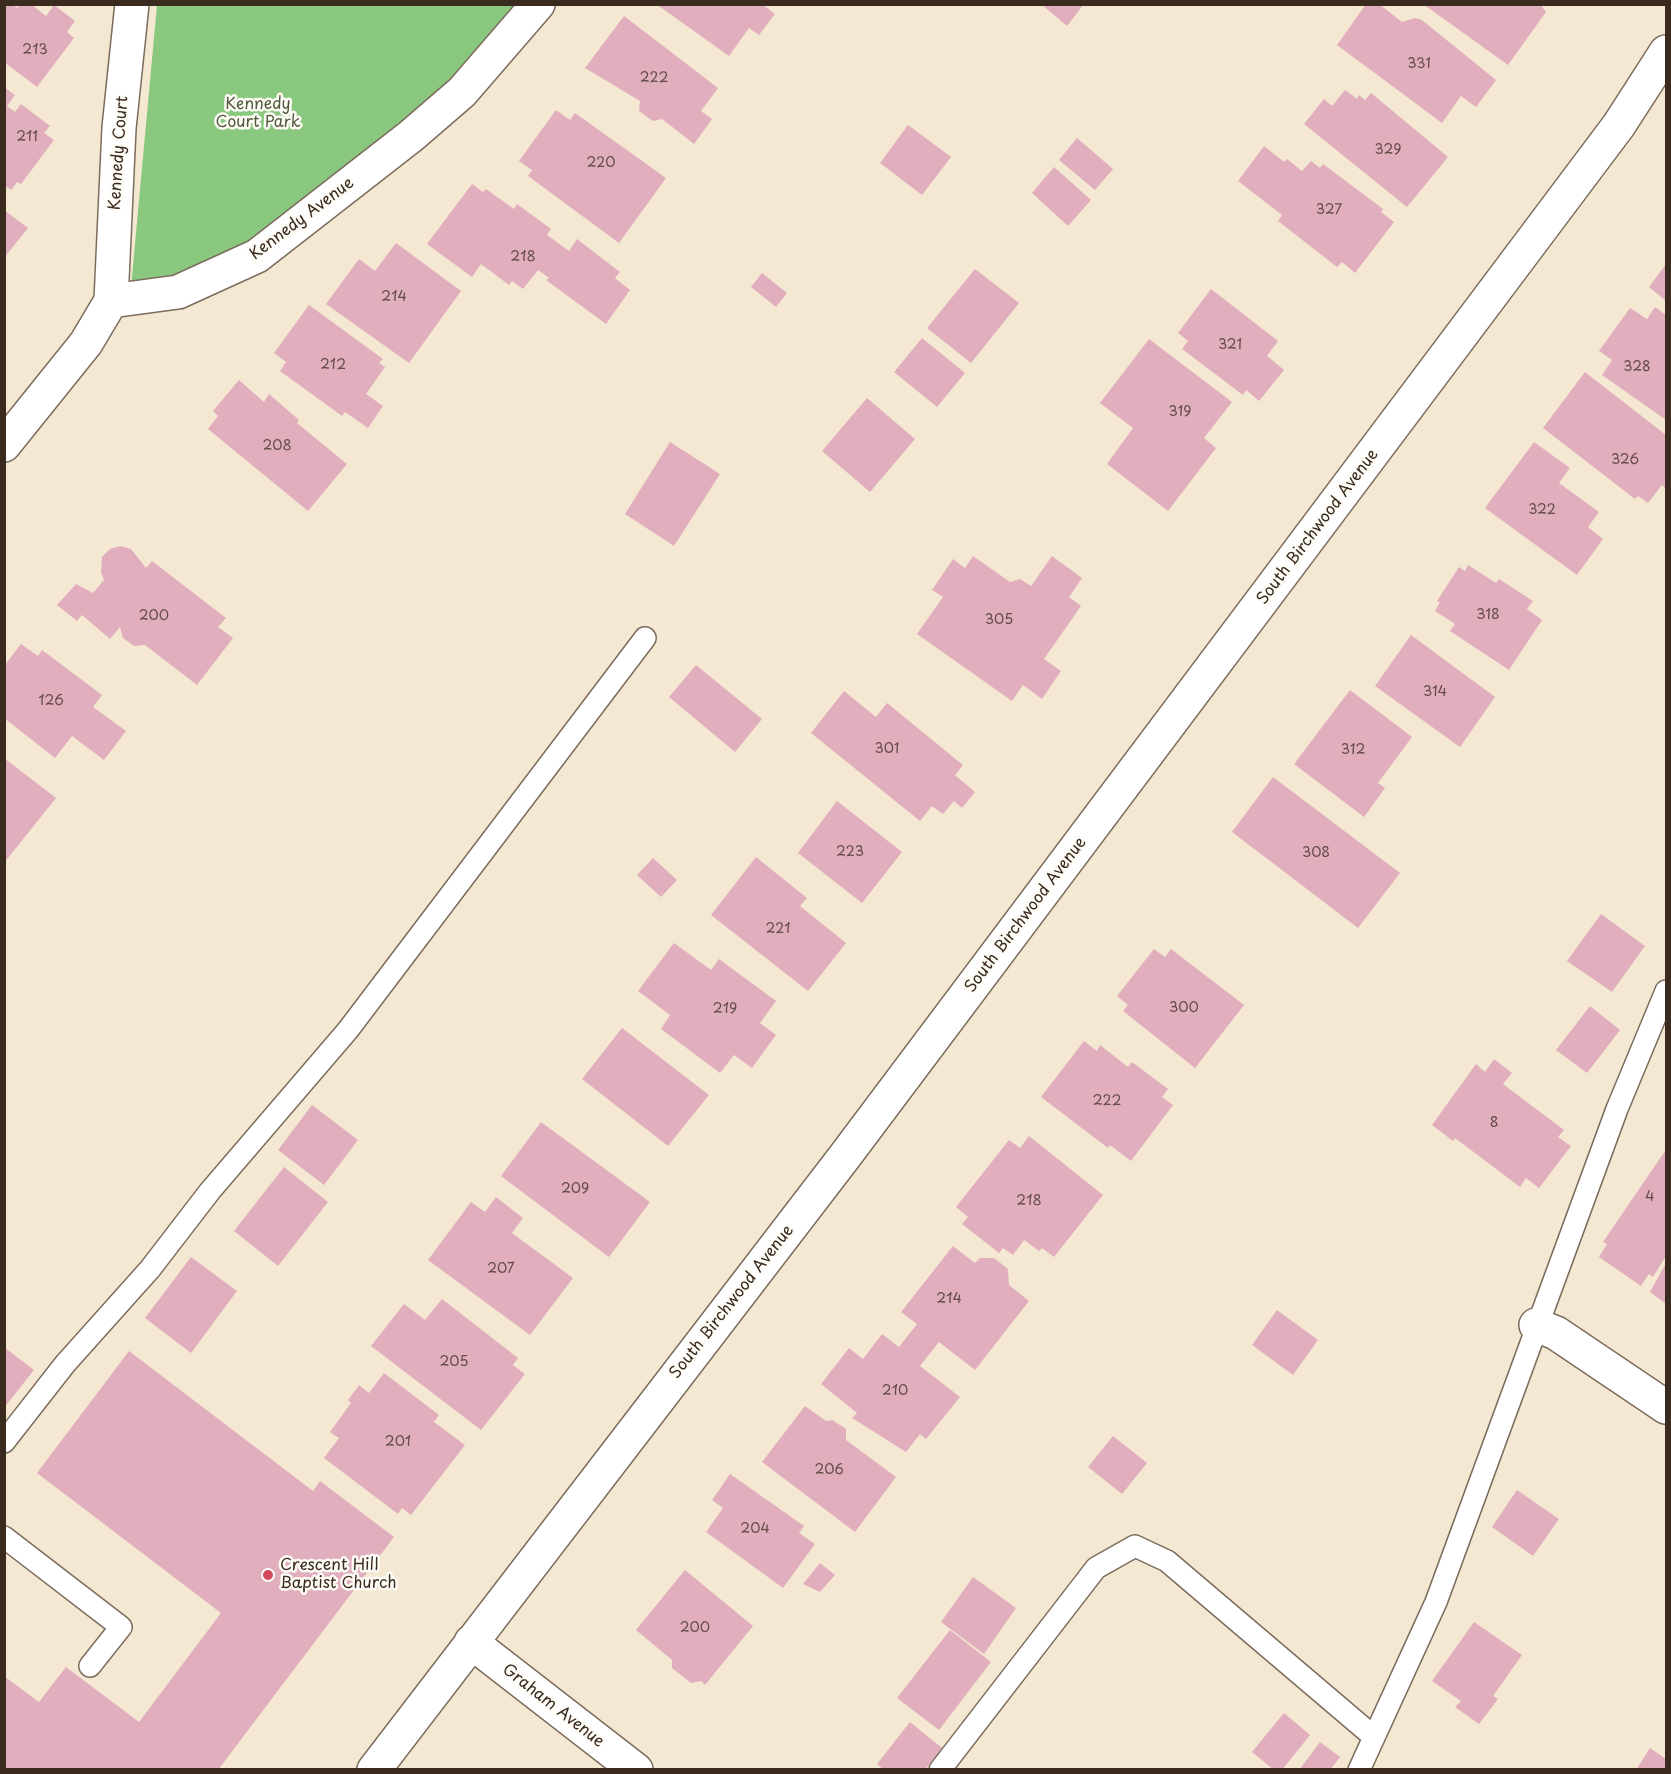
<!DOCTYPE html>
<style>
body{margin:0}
#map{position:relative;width:1671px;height:1774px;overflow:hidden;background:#f5e8d2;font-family:"Playpen Sans",sans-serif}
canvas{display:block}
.frame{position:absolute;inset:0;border:6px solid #3b2a1e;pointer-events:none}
</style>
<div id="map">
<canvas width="1671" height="1774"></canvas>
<div class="frame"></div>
</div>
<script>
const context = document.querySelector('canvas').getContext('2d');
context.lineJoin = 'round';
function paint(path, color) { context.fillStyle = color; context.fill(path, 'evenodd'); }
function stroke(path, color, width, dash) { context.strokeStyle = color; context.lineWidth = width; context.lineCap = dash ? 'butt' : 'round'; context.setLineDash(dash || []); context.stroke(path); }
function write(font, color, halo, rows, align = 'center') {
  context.font = font + ' "Playpen Sans",sans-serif'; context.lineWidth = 5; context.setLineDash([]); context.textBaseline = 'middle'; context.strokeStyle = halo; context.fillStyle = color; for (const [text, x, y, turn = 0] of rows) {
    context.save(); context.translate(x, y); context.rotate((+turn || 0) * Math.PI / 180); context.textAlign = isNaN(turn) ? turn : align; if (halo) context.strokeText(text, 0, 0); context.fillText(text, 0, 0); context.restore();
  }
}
const green = new Path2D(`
 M157,5H532L289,231L130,298Z`);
const building = new Path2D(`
 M4,4H12L17,8L20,4H31L46,16L54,5L75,21L67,32L74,38L37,87L4,62Z
 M656,4H762L775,14L759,35L749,28L729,56Z
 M1041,4H1084L1067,26Z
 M1366,4H1379L1402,22L1415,18L1422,20L1496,80L1476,107L1461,96L1442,123L1337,45Z
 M1423,4H1540L1546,12L1508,65Z
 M624,16L718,88L701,111L712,119L694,144L662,119L653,121L639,111L640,101L585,68Z
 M4,87L15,95L7,106L15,112L21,104L50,126L44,133L54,140L21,184L17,182L11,190L4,185Z
 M1345,90L1357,99L1359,95L1365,100L1371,93L1448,157L1407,207L1304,124L1324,99L1332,106Z
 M556,110L570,120L575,113L666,178L619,243L528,176L532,170L519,161Z
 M908,125L951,157L922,195L880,163Z
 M1077,138L1113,169L1095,190L1059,160Z
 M1264,146L1284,162L1287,159L1302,171L1311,161L1320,168L1323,164L1383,209L1381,212L1394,222L1355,273L1342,262L1337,267L1278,221L1282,215L1238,181Z
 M1054,167L1091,200L1068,226L1032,193Z
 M472,184L483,192L486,189L514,209L517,204L551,229L547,235L569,251L577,239L620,272L615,278L630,290L606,324L546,280L549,278L538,270L523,289L512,281L509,285L481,264L472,277L427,244Z
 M4,210L28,228L4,258Z
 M396,243L461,291L409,363L326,304L359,259L375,271Z
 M1666,264V301L1649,287Z
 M975,269L1019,303L971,363L927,328Z
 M762,273L787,293L776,307L751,287Z
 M1211,289L1278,341L1267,356L1284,370L1259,401L1246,390L1243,395L1182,349L1188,341L1178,333Z
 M309,305L383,359L379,363L385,367L366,394L383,406L368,428L345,412L342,416L280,371L286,362L274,353Z
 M1655,307L1666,315V420L1602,375L1612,360L1599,351L1630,308L1647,319Z
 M922,338L965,373L937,407L894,372Z
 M1149,339L1232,402L1204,438L1216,448L1168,511L1107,464L1133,428L1100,403Z
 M1585,372L1666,435V489L1662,485L1648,503L1638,496L1635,499L1543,428Z
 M239,380L264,402L269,394L299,420L297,423L347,464L308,511L208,429L218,416L213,411Z
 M867,398L915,439L870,492L822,451Z
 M670,442L720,474L674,546L625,514Z
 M1534,442L1570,468L1559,483L1599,512L1588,527L1603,539L1577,575L1485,508Z
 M120,546L131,549L146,568L152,561L226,618L218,627L233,638L197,685L145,645L134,646L123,638L120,627L110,639L82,615L77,621L57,605L76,584L93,593L104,580L101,573L102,557L110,549Z
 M973,556L1010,582L1020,579L1031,586L1052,556L1082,578L1069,597L1081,606L1044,659L1061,671L1042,699L1023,685L1012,701L917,634L943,597L932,590L953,559L965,568Z
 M1468,565L1496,583L1499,579L1533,601L1527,609L1542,620L1509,670L1450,631L1455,624L1435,611L1440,602L1437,601L1459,567L1465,571Z
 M1411,635L1495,697L1460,747L1375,686Z
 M21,644L38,656L42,650L102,695L93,707L126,731L104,760L72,736L55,758L4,718V666Z
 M696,665L762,719L735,752L669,697Z
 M1350,690L1412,737L1378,783L1385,788L1364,817L1294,764Z
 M844,691L876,717L887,703L963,765L955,775L975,792L962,808L954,801L943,814L932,806L920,821L811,733Z
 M4,758L56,798L4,863Z
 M1273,777L1400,873L1358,928L1232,832Z
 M837,801L902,852L862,903L798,853Z
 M756,857L807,898L800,906L846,943L808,991L711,915Z
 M653,858L677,880L661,897L637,875Z
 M1601,914L1645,946L1612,992L1567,961Z
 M674,943L711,970L719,959L776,1001L760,1023L776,1035L752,1068L734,1055L720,1073L661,1029L670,1015L638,991Z
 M1154,949L1165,957L1171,949L1244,1005L1195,1068L1123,1011L1128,1005L1117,996Z
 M1590,1006L1620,1030L1587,1073L1556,1050Z
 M622,1028L709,1095L668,1146L582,1079Z
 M1084,1041L1097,1051L1100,1045L1128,1067L1132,1062L1168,1089L1162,1097L1173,1105L1131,1161L1110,1145L1108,1148L1041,1097Z
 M1494,1059L1512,1073L1503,1084L1564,1130L1558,1137L1571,1146L1539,1188L1526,1178L1520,1187L1455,1138L1453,1141L1432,1125L1476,1064L1485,1072Z
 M312,1105L358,1140L324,1185L278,1150Z
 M541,1122L650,1202L609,1257L501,1176Z
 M1029,1136L1103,1195L1054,1257L1042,1248L1039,1251L1024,1240L1013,1255L1003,1248L999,1253L962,1224L968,1217L956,1207L1009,1140L1020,1148Z
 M1665,1151L1666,1256L1653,1277L1649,1274L1641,1286L1599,1257L1607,1244L1603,1242Z
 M284,1167L328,1202L278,1266L234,1231Z
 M496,1197L523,1218L512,1233L573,1278L530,1335L428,1260L471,1202L485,1212Z
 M953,1246L975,1263L980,1258H994L1008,1269L1009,1285L1029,1301L975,1370L939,1342L920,1366L960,1397L926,1439L920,1434L906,1452L852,1418L857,1413L821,1384L849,1348L863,1359L882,1334L899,1347L917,1324L901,1312Z
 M191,1257L237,1291L191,1353L145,1318Z
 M1666,1263V1304L1650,1292Z
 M442,1299L518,1358L513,1365L525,1374L481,1430L371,1346L404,1304L425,1320Z
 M1277,1310L1318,1340L1293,1375L1252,1345Z
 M4,1347L34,1370L4,1408Z
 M129,1351L313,1491L320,1481L394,1537L218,1770H4V1676L39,1702L66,1667L139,1722L221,1613L37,1473Z
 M384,1373L439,1415L434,1422L465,1445L411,1515L402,1508L398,1514L324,1458L339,1438L330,1432L351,1403L348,1400L359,1385L369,1393Z
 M805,1406L826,1421L832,1420L846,1429V1440L896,1477L855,1532L762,1462Z
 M1113,1436L1147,1463L1122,1494L1088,1467Z
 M730,1474L804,1526L799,1533L815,1544L783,1588L706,1532L723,1508L712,1500Z
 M1517,1490L1559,1519L1533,1556L1492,1527Z
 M820,1563L835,1575L820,1592L803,1584Z
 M685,1570L753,1626L705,1685L701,1681L691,1683L672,1668V1660L636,1630Z
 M973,1577L1016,1608L984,1654L941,1622Z
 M1474,1622L1522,1655L1493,1696L1498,1699L1479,1724L1455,1707L1461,1701L1432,1681Z
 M950,1630L991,1662L939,1730L897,1698Z
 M1284,1713L1310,1735L1282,1770H1274L1252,1752Z
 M910,1722L942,1748L925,1770H884L877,1764Z
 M1320,1742L1340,1757L1330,1770H1299Z
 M1650,1748L1666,1759V1770H1636Z`);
const service = new Path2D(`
 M4,1442L65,1364L150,1269L210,1191L348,1030L645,638
 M4,1537L121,1627L90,1666
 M940,1770L1096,1568L1135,1546L1167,1561L1374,1737
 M1359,1770L1436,1602L1617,1109L1666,991`);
const minor = new Path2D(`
 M111,301L178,292L257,256L411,136L462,92L538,4
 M4,445L86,343L111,301L119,128L132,4
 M1536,1325L1556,1333L1666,1407
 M471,1642L636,1770
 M374,1770L845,1156L1619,125L1666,52`);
const markers = [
 [268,1575,6,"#d1495b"]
];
const numberNames = [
 ["213",35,50],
 ["331",1419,64],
 ["222",654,78],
 ["211",27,137],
 ["329",1388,150],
 ["220",601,163],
 ["327",1329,210],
 ["218",523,257],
 ["214",394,297],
 ["321",1230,345],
 ["212",333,365],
 ["328",1637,367],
 ["319",1180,412],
 ["208",277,446],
 ["326",1625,460],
 ["322",1542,510],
 ["318",1488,615],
 ["200",154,616],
 ["305",999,620],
 ["314",1435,692],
 ["126",51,701],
 ["301",887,749],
 ["312",1353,750],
 ["223",850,852],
 ["308",1316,853],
 ["221",778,929],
 ["300",1184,1008],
 ["219",725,1009],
 ["222",1107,1101],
 ["8",1494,1123],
 ["209",575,1189],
 ["4",1650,1197],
 ["218",1029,1201],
 ["207",501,1269],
 ["214",949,1299],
 ["205",454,1362],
 ["210",895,1391],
 ["201",398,1442],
 ["206",829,1470],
 ["204",755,1529],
 ["200",695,1628]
];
const parkNames = [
 ["Kennedy",258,105],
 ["Court Park",258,123]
];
const streetNames = [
 ["Kennedy Court",119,153,-86],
 ["Kennedy Avenue",302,219,-37],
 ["South Birchwood Avenue",1318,527,-53],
 ["South Birchwood Avenue",1026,915,-53],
 ["South Birchwood Avenue",732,1302,-52],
 ["Graham Avenue",553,1706,38]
];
const poiNames = [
 ["Crescent Hill",280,1566],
 ["Baptist Church",280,1584]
];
paint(green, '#8ac87f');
paint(building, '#e0aebd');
stroke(service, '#7c6c5d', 24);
stroke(minor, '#7c6c5d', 36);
stroke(service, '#fff', 21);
stroke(minor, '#fff', 33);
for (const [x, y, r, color] of markers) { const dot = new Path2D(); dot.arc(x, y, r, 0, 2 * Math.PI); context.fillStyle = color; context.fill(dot); stroke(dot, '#fdfcf7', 2); }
write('14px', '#644b46', null, numberNames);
write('16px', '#53593b', '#fdfcf7', parkNames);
write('16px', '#3b2a1e', '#fdfcf7', streetNames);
write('16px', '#3b2a1e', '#fdfcf7', poiNames, 'left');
</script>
